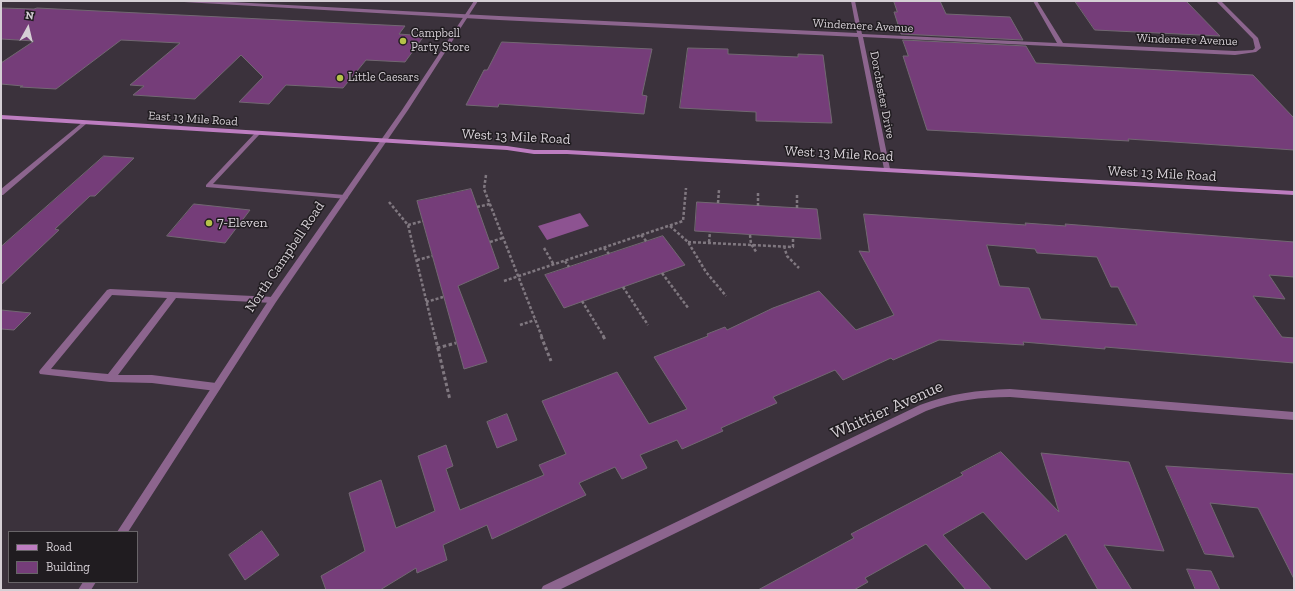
<!DOCTYPE html>
<style>
body{margin:0}
#map{position:relative;width:1295px;height:591px;overflow:hidden;background:#3b323c;font-family:"Zilla Slab",serif}
canvas{display:block}
.frame{position:absolute;inset:0;border:2px solid #d5cfd5;pointer-events:none}
.legend{position:absolute;left:8px;top:531px;width:130px;height:52px;box-sizing:border-box;background:#201c20;border:1px solid #686468;margin:0;padding:5px 7px;list-style:none;font-size:12px;color:#d5cfd5}
.legend li{display:flex;align-items:center;gap:8px;height:20px}
.legend b{width:20px;border:1px solid #686468}
.north{position:absolute;left:8px;top:8px;width:40px;height:40px;-webkit-text-stroke:3px #201c20;paint-order:stroke;rotate:8deg;font-size:11px;font-weight:700;line-height:16px;text-align:center;color:#d5cfd5}
.north::after{content:'';display:block;margin:auto;width:14px;height:18px;background:#d5cfd5;clip-path:polygon(50% 0,100% 100%,50% 72%,0 100%)}
</style>
<div id="map">
<canvas width="1295" height="591"></canvas>
<div class="frame"></div>
<ul class="legend">
<li><b style="height:5px;background:#bd7dc0"></b>Road</li>
<li><b style="height:11px;background:#753d79"></b>Building</li>
</ul>
<div class="north">N</div>
</div>
<script>
const context = document.querySelector('canvas').getContext('2d');
context.lineJoin = 'round';
function paint(path, color) { context.fillStyle = color; context.fill(path, 'evenodd'); }
function stroke(path, color, width, dash) { context.strokeStyle = color; context.lineWidth = width; context.lineCap = dash ? 'butt' : 'round'; context.setLineDash(dash || []); context.stroke(path); }
function write(font, color, halo, rows, align = 'center') {
  context.font = font + ' "Zilla Slab",serif'; context.lineWidth = 3; context.setLineDash([]); context.textBaseline = 'middle'; context.strokeStyle = halo; context.fillStyle = color; for (const [text, x, y, turn = 0] of rows) {
    context.save(); context.translate(x, y); context.rotate((+turn || 0) * Math.PI / 180); context.textAlign = isNaN(turn) ? turn : align; if (halo) context.strokeText(text, 0, 0); context.fillText(text, 0, 0); context.restore();
  }
}
const water = new Path2D(`
 M580,213L589,226L547,240L538,226Z`);
const building = new Path2D(`
 M894,1H940L946,14L1010,17L1023,40L901,34L894,12H897Z
 M1075,1H1186L1220,36L1095,30Z
 M1,8L34,9L37,8L405,26L399,34L424,36L405,62L366,60L343,88L286,85L269,104L239,102L263,77L241,55L195,99L133,95L144,86L130,85L180,43L121,40L56,89L20,87L23,86L1,84V63L34,41L1,39Z
 M903,40L1026,46L1036,63L1253,75L1294,118V150L1128,139L1129,141L927,130L903,56H908Z
 M502,42L652,49L642,95L647,96L644,114L499,104L498,107L466,105L484,70H487Z
 M688,48L728,49V54L798,57V54L823,55L832,123L756,121V112L680,108Z
 M104,156L134,158L95,196H90L55,229L59,230L1,285V247Z
 M471,189L499,268L458,286L487,362L464,369L417,201Z
 M697,202L817,209L821,239L695,231Z
 M194,204L250,210L225,243L167,236Z
 M864,214L1026,225L1025,223L1066,226L1065,224L1294,242V277L1269,275L1285,299L1253,296L1282,337L1294,338V363L1105,347V349L1023,342L1024,345L939,340L893,360L891,358L843,380L835,370L773,397L777,403L721,428L723,431L682,449L677,440L640,455L647,468L622,479L615,467L579,483L586,495L492,539L487,525L443,545L447,560L417,573L416,568L380,590H326L321,576L365,551L349,493L381,480L396,528L435,511L418,456L446,445L453,466L446,469L460,510L544,475L539,465L566,454L542,401L617,372L649,424L687,409L654,357L708,336L707,334L725,327L727,330L773,308L819,291L856,330L894,315L859,251L869,252ZM987,245L1035,249L1037,253L1097,257L1111,287H1118L1137,325L1041,319L1029,288L1000,286Z
 M663,236L685,265L564,308L545,275Z
 M1,310L31,313L14,330L1,329Z
 M507,414L517,440L497,448L487,422Z
 M1001,452L1059,512L1041,453L1129,462L1164,551L1104,545L1132,590H1098L1066,534L1026,560L983,512L943,535L992,590H966L926,544L865,578L868,582L854,590H758L854,538L851,534L963,475L961,473Z
 M1166,466L1294,474V579L1258,508L1210,503L1234,557L1205,554Z
 M262,531L279,555L245,580L229,555Z
 M1187,569L1211,571L1220,590H1196Z`);
const pathFar1 = new Path2D(`
 M486,175L484,189L542,337
 M758,193V206
 M797,195V208
 M389,202L408,225L435,337
 M718,203L719,190
 M477,207L490,204
 M408,225L423,221
 M670,226L688,242L706,272L726,296
 M641,235L647,242
 M750,235L751,244L757,253
 M490,242L503,238
 M688,242L793,247V237
 M709,242L710,232
 M784,246L787,256L799,268
 M544,248L554,265
 M604,248L609,254
 M417,260L432,256
 M565,261L569,267
 M662,273L689,309
 M504,281L683,221L686,188
 M623,287L648,325
 M582,301L604,337
 M426,302L443,297
 M520,325L535,320`);
const path = new Path2D(`
 M435,336L450,400
 M541,336L551,361
 M603,336L606,341
 M437,348L456,343`);
const service = new Path2D(`
 M257,132L260,134L259,135L213,184L345,195H347L348,197L347,199L206,187V185L255,133Z
 M110,289L273,297L277,300L273,303L176,298L118,375H152L216,383L219,384L220,387L219,390L216,391L152,383L110,382L40,374L39,372L40,370L107,290ZM112,295L167,298L108,374L51,369Z`);
const minor = new Path2D(`
 M182,1H211L499,16L857,33L851,1H855L862,34L1057,43L1033,1H1037L1063,43L1235,51L1253,50L1255,48L1253,39L1216,1H1221L1258,38L1261,48L1256,52L1235,55L863,37L890,169L887,171L884,169L858,37L499,20L184,2Z
 M84,121L87,123L86,124L3,195H1V189Z
 M1010,389L1294,412V420L1010,397C981,397 954,400 926,411L559,590H541L543,586L920,405C949,394 978,390 1010,389Z`);
const tertiary = new Path2D(`
 M474,1H478L408,110L276,302L128,532H117L270,298L402,110Z
 M83,582H96L91,590H78Z`);
const secondary = new Path2D(`
 M1,115L507,146L534,150H567L1294,191V195L567,154H534L507,150L1,119Z`);
const markers = [
 [403,41,4,"#b5c249"],
 [340,78,4,"#b5c249"],
 [209,223,4,"#b5c249"]
];
const farStreetnames = [
 ["Windemere Avenue",863,26,3],
 ["Windemere Avenue",1187,40,2],
 ["Dorchester Drive",882,95,79],
 ["East 13 Mile Road",193,119,4]
];
const farPoinames = [
 ["Campbell",411,34],
 ["Party Store",411,48],
 ["Little Caesars",348,78]
];
const streetNames = [
 ["West 13 Mile Road",516,137,3],
 ["West 13 Mile Road",839,154,3],
 ["West 13 Mile Road",1162,174,3],
 ["North Campbell Road",285,257,-56]
];
const poiNames = [
 ["7-Eleven",217,223]
];
const nearStreetnames = [
 ["Whittier Avenue",887,410,-24]
];
paint(water, '#8d5391');
paint(building, '#753d79');
stroke(building, '#726872', 1);
stroke(pathFar1, '#807880', 2.5, [3, 2]);
stroke(path, '#807880', 3, [3.5, 2.5]);
paint(service, '#8c658e');
paint(minor, '#8c658e');
paint(tertiary, '#8c658e');
paint(secondary, '#bd7dc0');
for (const [x, y, r, color] of markers) { const dot = new Path2D(); dot.arc(x, y, r, 0, 2 * Math.PI); context.fillStyle = color; context.fill(dot); stroke(dot, '#201c20', 1.5); }
write('12px', '#d5cfd5', '#201c20', farStreetnames);
write('12px', '#d5cfd5', '#201c20', farPoinames, 'left');
write('14px', '#d5cfd5', '#201c20', streetNames);
write('14px', '#d5cfd5', '#201c20', poiNames, 'left');
write('17px', '#d5cfd5', '#201c20', nearStreetnames);
</script>
